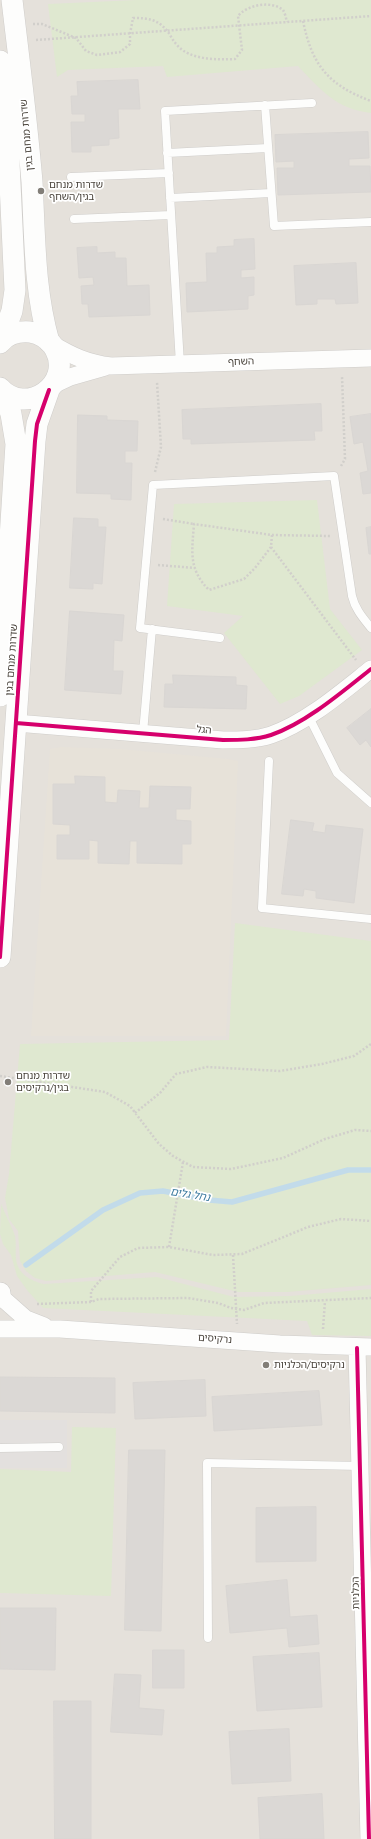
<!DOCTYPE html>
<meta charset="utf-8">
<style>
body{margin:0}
canvas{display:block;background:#f1efed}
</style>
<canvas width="371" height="1839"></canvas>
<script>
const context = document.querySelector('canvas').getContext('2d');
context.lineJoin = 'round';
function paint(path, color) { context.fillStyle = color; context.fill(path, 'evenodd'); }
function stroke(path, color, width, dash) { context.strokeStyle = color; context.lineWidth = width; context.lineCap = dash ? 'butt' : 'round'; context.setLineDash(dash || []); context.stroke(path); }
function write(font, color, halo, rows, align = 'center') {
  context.font = font + ' "PT Sans","Noto Sans Hebrew",sans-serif'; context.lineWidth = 3.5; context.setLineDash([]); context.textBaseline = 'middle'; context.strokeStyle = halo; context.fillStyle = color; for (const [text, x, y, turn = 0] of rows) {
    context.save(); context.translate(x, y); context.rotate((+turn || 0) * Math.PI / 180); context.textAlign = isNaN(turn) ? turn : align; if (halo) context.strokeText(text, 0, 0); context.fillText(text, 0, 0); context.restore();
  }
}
const residential = new Path2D(`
 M0,0H371V1839H0Z`);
const education = new Path2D(`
 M61,747L120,749L228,759L238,761L226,1036H31L50,749Z`);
const green = new Path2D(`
 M137,0H371V113C336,109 321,90 298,66L167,77L163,66L68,70L57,77L48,4Z
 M317,500L330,609L362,650L299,696L280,704L224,633L243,616L167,606L174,504Z
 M235,923L371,941V1285L287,1292H238L155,1272L46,1281L35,1278L26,1271L20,1261L18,1231L9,1219L5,1198L9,1174L20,1044L229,1040Z
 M1,1204C5,1214 10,1223 14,1233C17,1241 15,1250 16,1258C17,1274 31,1281 44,1284L157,1277L234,1297L290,1296L371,1289V1336L312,1335L307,1321L43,1308L27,1290L17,1276L11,1255L3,1244L0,1234Z
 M72,1427L116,1428L111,1596L0,1593V1469L71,1472Z`);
const parking = new Path2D(`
 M0,1420H67V1468H0Z`);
const stream = new Path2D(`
 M26,1265L103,1210L140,1193L163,1191L209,1200L232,1202L348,1170H371`);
const building = new Path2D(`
 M138,80L140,109H118L119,138L109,139V145L91,146V152H72L71,122H85V114H72L71,96H78L77,82Z
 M368,132L369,158L349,159V166H370L371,192L278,195L277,168H294V161L276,162L275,135Z
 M254,239L255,269L241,270V278L254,277V295L248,296V309L187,312L186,283L207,282L206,253H217V247L234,246V240Z
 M97,247V253L115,252V258H126L127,286L149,285L150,315L89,317L88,304H82L81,286L94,285L93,277L79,278L77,248Z
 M356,263L358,303L336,304L335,299H317V304L296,305L294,266Z
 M321,404L322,431H314L315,440L191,444V439H183L182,410Z
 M371,414V493L363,494L360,473L368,471L363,442L354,444L350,417Z
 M78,415L107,416V420L138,421L137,451H125V463H132L131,500L111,499V494L77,493Z
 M74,518L98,519V527H106L102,584L93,583V589L70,588Z
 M371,527V554H369L366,528Z
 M70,611L124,615L122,641L114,640L113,671H123L121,694L65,690Z
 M173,675L236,677V685L247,686L246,709L164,707L165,684H173Z
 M371,709V747L366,740L360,745L347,728Z
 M75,776L105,777V802L117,803L118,790L140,791L139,808H149L150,786L191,787L190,809H176V820L191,821V844H182V864L137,863V841H130L129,864L98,863V841L89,840V859H57V835H70V825L53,824V784H75Z
 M291,820L314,823L312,831L325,833L326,825L363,829L354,903L316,898V891L304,889L303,896L282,894Z
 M0,1377L115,1378V1413L0,1411Z
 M205,1380L206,1416L135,1419L133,1383Z
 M319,1391L322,1425L214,1431L212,1397Z
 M129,1450H165L161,1631L125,1630Z
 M316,1507V1561L256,1562V1508Z
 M287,1580L290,1617L317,1615L319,1644L289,1647L287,1628L230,1633L226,1586Z
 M0,1608H56L55,1670L0,1669Z
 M153,1650H184V1688H153Z
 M319,1653L322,1707L257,1711L253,1657Z
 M115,1674L141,1675L139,1708L164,1710L162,1735L111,1732Z
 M54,1701H91V1839H55Z
 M289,1729L291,1781L232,1784L229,1732Z
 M322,1794L324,1839H260L258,1798Z`);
const path = new Path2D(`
 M303,21C312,65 328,85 371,101
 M33,24H42L76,38L86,51L97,55L120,52L130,44V34L133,18C148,18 158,19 168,32C171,36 173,41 177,45C189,60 218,60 235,59L242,50L238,16C247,5 271,0 283,10C285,13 286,18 287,22
 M36,40L371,16
 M341,466L345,459L342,376
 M155,472L161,447L157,382
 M163,519L194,524
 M272,535L271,547L356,660
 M271,547L255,568L244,579L209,590C188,569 192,551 194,524L272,535L330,536
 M158,565L195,568
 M0,1076L105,1092L130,1106L159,1144L173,1156L193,1167L231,1169L283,1158L325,1139L355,1130L371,1131
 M135,1113L160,1093L176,1074L207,1067L280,1071L322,1064L354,1056L371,1044
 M169,1247L183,1162
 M233,1255L237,1324
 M91,1302V1291L120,1257L138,1248L169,1247L213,1255L242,1254L308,1227L341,1219L371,1221
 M37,1304L91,1302L99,1299L188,1298L218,1303L231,1308L244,1310L264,1303L371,1298
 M323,1329L325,1301`);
const service = new Path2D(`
 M265,105L274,226L371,222
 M167,153L268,148
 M71,177L169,173
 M170,198L271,193
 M74,219L171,215
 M180,364L165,111L312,103
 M220,638L140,628L153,485L334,476L352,596C355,609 363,618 371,628
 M308,715L337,773L371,803
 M143,733L152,629
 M269,761L262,908L371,919
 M0,1448L59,1447
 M208,1638L207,1463L361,1466`);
const minor = new Path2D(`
 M52,344C72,356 87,363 111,366L371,358
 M53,385L70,377L105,367
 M16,723L223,740C239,740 256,740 271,735C306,723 342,692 371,669
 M0,1296L26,1319L44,1326
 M0,1329H60L280,1344L371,1347
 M357,1348L369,1839`);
const tertiary = new Path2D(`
 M12,0C19,60 27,121 32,182C35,236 34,289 49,342
 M0,61L8,141L15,290L12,311L0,343
 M0,343C7,334 19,331 30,332C41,334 50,340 55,349C74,384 26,417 0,388
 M0,696L16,444L11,414L3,391
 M0,957L35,441L37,424L49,390
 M0,1293V1297`);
const cycleway = new Path2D(`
 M16,723L223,740C239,740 256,740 271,735C306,723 342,692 371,669
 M0,957L35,441L37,424L49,390
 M357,1348L369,1839`);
const markers = [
 [41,191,4,"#827e78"],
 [8,1082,4,"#827e78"],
 [266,1365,4,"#827e78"]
];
const streetNames = [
 ["שדרות מנחם בגין",27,135,-95],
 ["השחף",241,362,-2],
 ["שדרות מנחם בגין",12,660,-86],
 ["הגל",204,730,5],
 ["נרקיסים",215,1339,4],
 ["הכלניות",356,1593,-91]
];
const poiNames = [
 ["שדרות מנחם",49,185],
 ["בגין/השחף",49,197],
 ["שדרות מנחם",16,1076],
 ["בגין/נרקיסים",16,1088],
 ["נרקיסים/הכלניות",274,1365]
];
const waterNames = [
 ["נחל גלים",190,1195,9]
];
paint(residential, '#e5e1db');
paint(education, '#e7e2d9');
paint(green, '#dfe8d0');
paint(parking, '#e3e0de');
stroke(stream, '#c2dbea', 5.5);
paint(building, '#dbd8d5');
stroke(building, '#d9d6d3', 1);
stroke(service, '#cfcdca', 9);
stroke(minor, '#cfcdca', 18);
stroke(tertiary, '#cfcdca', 22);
stroke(path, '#d1cfcb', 2.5, [2, 2]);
stroke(service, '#fdfdfc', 8);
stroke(minor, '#fdfdfc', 17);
stroke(tertiary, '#fdfdfc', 21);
stroke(cycleway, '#d6006c', 4);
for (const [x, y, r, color] of markers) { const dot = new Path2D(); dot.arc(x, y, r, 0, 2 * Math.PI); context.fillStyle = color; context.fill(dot); stroke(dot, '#fff', 1.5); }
write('10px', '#474139', '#fff', streetNames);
write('10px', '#474139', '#fff', poiNames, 'left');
write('italic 11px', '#3c7a9f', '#fff', waterNames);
</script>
